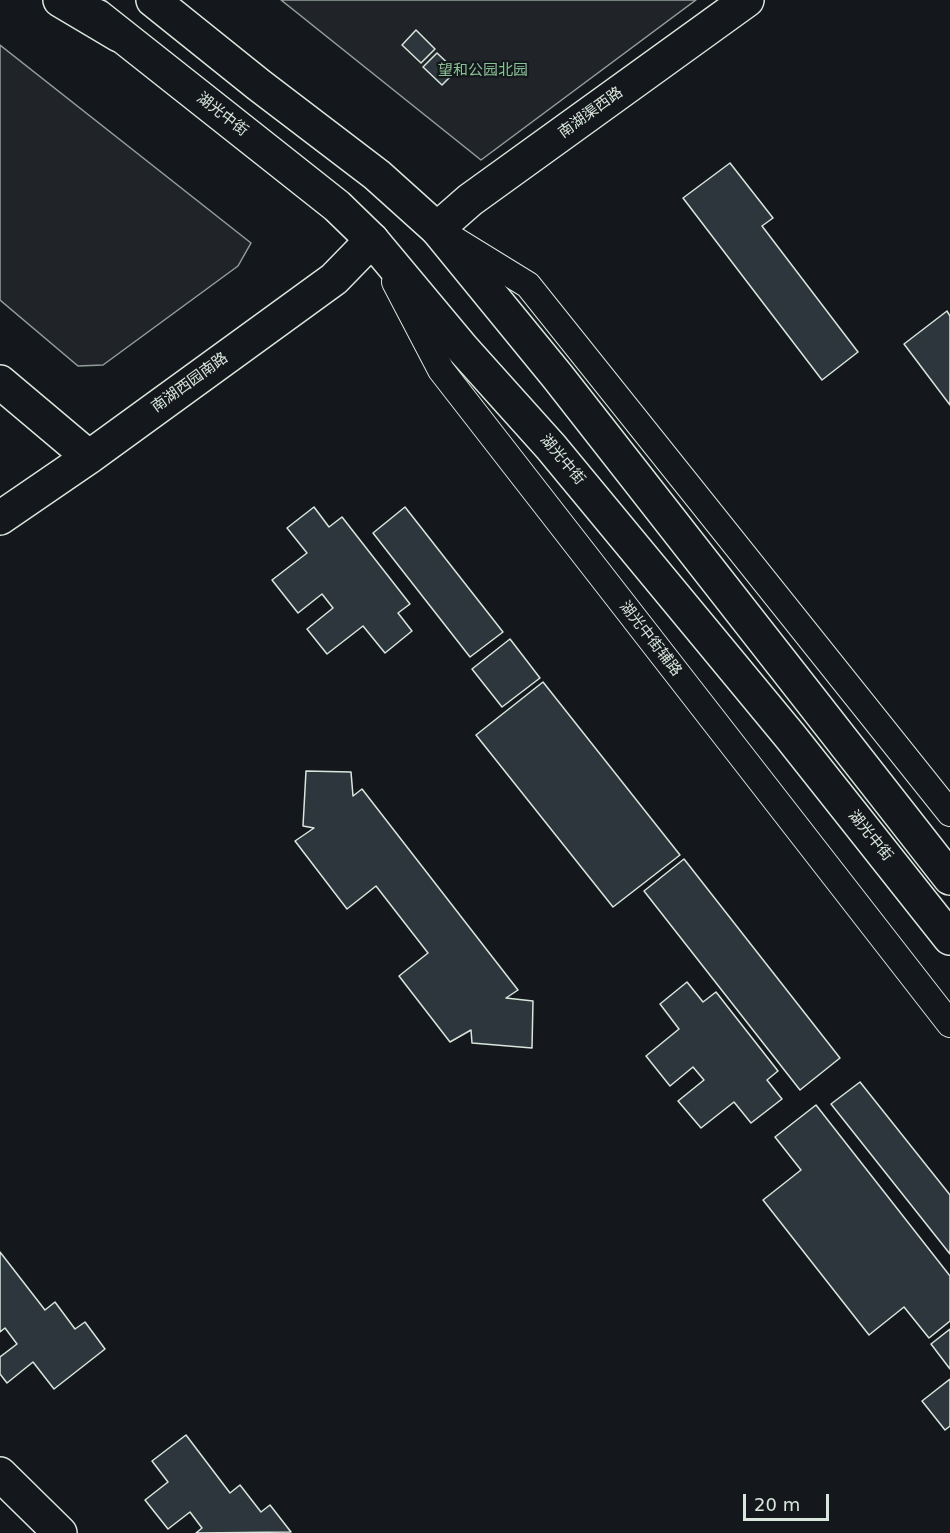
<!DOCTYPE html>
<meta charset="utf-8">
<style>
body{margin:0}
#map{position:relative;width:950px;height:1533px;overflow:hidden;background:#14181c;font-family:"DejaVu Sans",sans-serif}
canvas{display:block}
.scale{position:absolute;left:743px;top:1494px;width:86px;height:27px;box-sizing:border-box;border:3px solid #d8e6dc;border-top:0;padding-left:8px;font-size:18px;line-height:21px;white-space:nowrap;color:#d8e6dc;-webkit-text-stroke:4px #14181c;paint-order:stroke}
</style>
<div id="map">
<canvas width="950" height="1533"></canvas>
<div class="scale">20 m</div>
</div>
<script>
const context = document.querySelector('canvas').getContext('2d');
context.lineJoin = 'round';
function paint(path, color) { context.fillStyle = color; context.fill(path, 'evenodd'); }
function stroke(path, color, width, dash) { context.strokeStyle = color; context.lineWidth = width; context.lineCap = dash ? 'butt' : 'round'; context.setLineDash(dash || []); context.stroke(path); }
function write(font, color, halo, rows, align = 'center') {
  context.font = font + ' "DejaVu Sans","Noto Sans SC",sans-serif'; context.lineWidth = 4.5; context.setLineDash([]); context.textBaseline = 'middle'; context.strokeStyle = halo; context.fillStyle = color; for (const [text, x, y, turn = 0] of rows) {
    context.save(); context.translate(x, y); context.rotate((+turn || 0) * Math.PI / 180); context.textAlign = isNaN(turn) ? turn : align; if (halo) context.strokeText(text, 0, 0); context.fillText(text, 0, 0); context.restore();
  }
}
const green = new Path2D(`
 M281,0H696L481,160Z
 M0,45L251,243L238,266L103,365L78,366L0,300Z`);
const building = new Path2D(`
 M416,30L435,49L421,63L402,45Z
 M437,53L456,71L442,85L423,67Z
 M730,163L773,218L762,226L858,352L822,380L683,198Z
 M947,311L950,316V405L904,344Z
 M314,507L329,527L342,517L410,604L398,613L412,631L385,653L363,626L327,654L307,629L333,608L322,594L298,613L272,580L307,553L287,528Z
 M405,507L503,632L470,657L373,533Z
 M510,639L540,678L502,707L472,669Z
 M543,682L680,855L613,907L476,735Z
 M306,771L351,772L353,796L362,789L518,990L506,998L533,1001L532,1048L472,1043L471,1030L450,1042L399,976L428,953L376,886L347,909L295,841L314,828L303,826Z
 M684,859L840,1058L800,1090L644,891Z
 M687,982L703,1002L716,992L778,1071L767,1080L782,1099L751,1123L734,1102L701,1128L678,1101L704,1080L693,1067L670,1086L646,1056L679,1029L660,1004Z
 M860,1082L950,1195V1254L831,1104Z
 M816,1105L950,1276V1321L929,1338L904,1307L869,1335L763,1200L801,1170L775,1137Z
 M0,1252L45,1310L55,1302L75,1329L85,1322L105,1349L54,1389L33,1362L7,1383L0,1374V1357L17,1344L5,1328L0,1332Z
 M950,1329V1369L931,1344Z
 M950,1379V1426L945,1430L922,1401Z
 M186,1435L230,1493L240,1485L261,1512L270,1505L291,1532L196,1533L202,1528L190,1512L168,1529L145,1500L168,1482L152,1461Z`);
const minor = new Path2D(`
 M450,237L528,285L950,813
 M395,282L441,370L950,1024`);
const tertiary = new Path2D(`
 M437,229L470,200L747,0
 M0,382L89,457
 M0,518L89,457L334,279L372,240
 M0,1474L60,1533`);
const secondary = new Path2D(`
 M153,0L259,85L377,175L437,229L558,377L950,878
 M97,16L337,206L372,240L463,349L551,447L790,736L950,938`);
const motorway = new Path2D(`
 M60,0L119,35`);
const parkNames = [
 ["望和公园北园",483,71]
];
const streetNames = [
 ["南湖渠西路",591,113,-36],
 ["湖光中街",222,115,38],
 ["南湖西园南路",190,383,-36],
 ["湖光中街",562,460,50],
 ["湖光中街辅路",650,639,52],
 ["湖光中街",870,836,51]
];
paint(green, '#202428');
stroke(green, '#939e99', 1.5);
paint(building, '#2c363c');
stroke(building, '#d8e6dc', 1.5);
stroke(minor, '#d8e6dc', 28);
stroke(tertiary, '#d8e6dc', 36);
stroke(secondary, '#d8e6dc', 36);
stroke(motorway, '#d8e6dc', 36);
stroke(minor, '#14181c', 26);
stroke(tertiary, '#14181c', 33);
stroke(secondary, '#14181c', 33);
stroke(motorway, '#14181c', 33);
write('15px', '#8ac095', '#14181c', parkNames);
write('15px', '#d8e6dc', '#14181c', streetNames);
</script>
